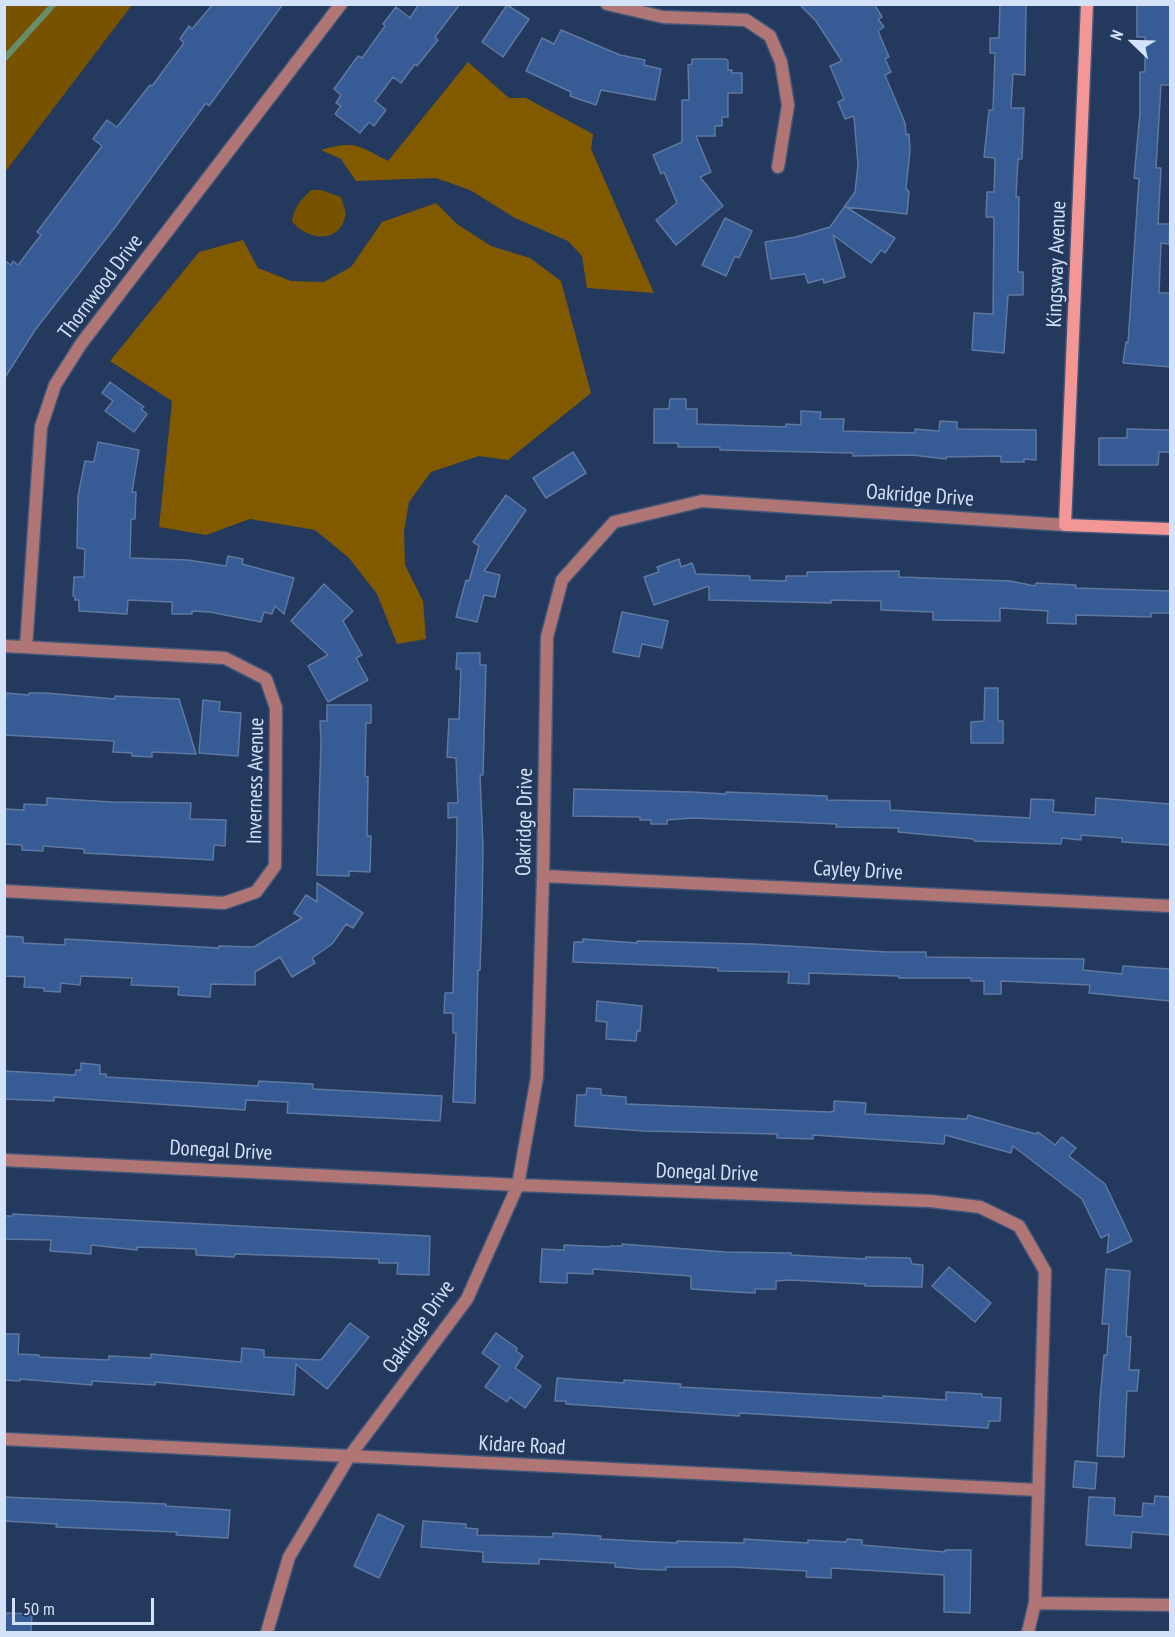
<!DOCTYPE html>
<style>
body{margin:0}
#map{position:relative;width:1175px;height:1637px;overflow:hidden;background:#23395d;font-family:"PT Sans Narrow",sans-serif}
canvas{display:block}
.frame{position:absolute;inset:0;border:6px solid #d4e2f9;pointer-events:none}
.north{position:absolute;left:1103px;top:12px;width:60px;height:60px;-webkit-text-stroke:4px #23395d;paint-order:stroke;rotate:293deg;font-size:16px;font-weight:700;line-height:24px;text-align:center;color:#d4e2f9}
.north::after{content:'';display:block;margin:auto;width:21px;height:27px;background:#d4e2f9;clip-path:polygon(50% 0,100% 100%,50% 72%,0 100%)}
.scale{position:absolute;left:12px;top:1598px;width:142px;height:27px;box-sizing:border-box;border:3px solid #d4e2f9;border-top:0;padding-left:8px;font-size:18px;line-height:21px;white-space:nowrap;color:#d4e2f9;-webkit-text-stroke:4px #23395d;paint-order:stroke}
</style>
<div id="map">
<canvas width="1175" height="1637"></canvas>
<div class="frame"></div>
<div class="north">N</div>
<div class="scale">50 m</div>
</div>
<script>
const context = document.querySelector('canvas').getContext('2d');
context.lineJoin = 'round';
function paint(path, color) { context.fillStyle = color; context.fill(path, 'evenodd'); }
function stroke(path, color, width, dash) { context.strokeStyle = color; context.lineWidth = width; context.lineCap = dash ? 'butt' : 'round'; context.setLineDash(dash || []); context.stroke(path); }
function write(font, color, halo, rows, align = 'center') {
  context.font = font + ' "PT Sans Narrow",sans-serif'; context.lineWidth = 4.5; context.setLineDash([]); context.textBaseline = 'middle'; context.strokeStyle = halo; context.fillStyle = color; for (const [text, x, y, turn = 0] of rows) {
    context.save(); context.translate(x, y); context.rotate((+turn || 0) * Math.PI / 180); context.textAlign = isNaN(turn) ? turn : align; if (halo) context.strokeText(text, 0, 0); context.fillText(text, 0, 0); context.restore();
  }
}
const green = new Path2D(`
 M5,4L132,5L5,172L4,5Z
 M311,190H321L341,197L346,214C345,218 343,224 340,228C327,244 302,235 292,221C294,207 301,200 311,190Z`);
const forest = new Path2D(`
 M468,62L509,98H526L593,134L591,149L654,293L587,288L582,256L568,241L515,218L470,190L436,178L356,181L341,159L321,150C356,140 358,146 388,161Z
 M436,203L457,224L491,246L530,258L561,281L591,393L508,460L479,456L431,472L409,502L404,531L405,565L423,601L426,639L397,644L377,594L349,558L315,530L250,519L206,535L159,527L172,401L110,361L199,252L243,240L258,268L291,281L324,282L351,267L382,222Z`);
const stream = new Path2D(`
 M4,59L54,4`);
const building = new Path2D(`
 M213,4H283L209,106L206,103L116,226L35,330L4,379V260L11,265L13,261L18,265L41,235L37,232L102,146L93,139L107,120L117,127L150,85L152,86L184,43L180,39L189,26L192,29Z
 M419,4H460L435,37L438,40L417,66L415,64L401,83L393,77L375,101L386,110L374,126L369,122L360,133L335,114L341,106L336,103L341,95L334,89L358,56L362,58L385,26L383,24L396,7L410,18Z
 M799,4H874L882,17L878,19L884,27L878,31L889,57L885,59L891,72L885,75L905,123L906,135L909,134L910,151L906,188L909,192L907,214L846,207L895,238L885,253L881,250L871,263L833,235L845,277L824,283L823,279L808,283L805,274L771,279L765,242L796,237L830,227L855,192L858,165L854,116L845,119L838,102L844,99L830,66L842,61L816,21Z
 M1000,4H1026L1025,75L1013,74L1011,108H1024L1022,159H1018L1016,197H1019L1018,272H1023V295H1008L1004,353L972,350L974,313L993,314L994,217H986L987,192H994L995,158L984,157L989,110H993L995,53H990V38H999Z
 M1137,4H1170V85H1161L1156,168H1161L1158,224H1170L1169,244L1161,243L1159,293H1170V367L1123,363L1126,342L1128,343L1139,179L1134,178L1140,113V72H1145V37H1137Z
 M507,5L529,19L503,57L482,42Z
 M561,30L620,55L645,60L644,65L661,69L655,100L601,90L596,105L570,96L571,92L526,71L542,38L554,44Z
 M692,59H726L728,61V70H732V73H742V93H728V117H722V126H715V136H696L711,172L700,177L723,206L676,245L656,220L677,203L664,172L661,174L653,155L682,142V100H689L688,65L692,64Z
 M725,218L752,231L739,258L735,256L726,276L702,265Z
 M110,382L144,407L141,409L147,414L134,432L105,411L113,401L102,393Z
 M670,399H686V409H697V424L786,427V424L801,425V411L821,412L820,419H844L843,431L915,433V429L939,431L940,421L957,422V429L1036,430V460L1024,459V462H1001V456L946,457V459L912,455L853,456V453L720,450V447H678V443H654V409H669Z
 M1127,429L1170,430V452H1159L1158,465H1099V438H1127Z
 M98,442L139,450L132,492H136L135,519H131L130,558L188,560L226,566L228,556L243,559L242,564L294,578L284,614L275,606L272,614L264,612L261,622L210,612L192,611V614H172V602L128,600L127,614L79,611V600H75V596H73L74,577H84L85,549L77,548L78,496L85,461L94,462Z
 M573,452L586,473L546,498L533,478Z
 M506,495L526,510L484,571L500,575L495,597L484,595L477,622L456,617L466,580L469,581L479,546L473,542Z
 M679,559L681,567L692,563L696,574L750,576V580L786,581V576H807V572L899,571V577L1010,581L1035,586L1036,583L1076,585L1075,588L1170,591V613H1151V617L1076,615V624L1047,623L1048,611L1000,608V621L933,620V612L881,610V601L831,600V603L709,600V586L654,605L644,577L659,572L657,567Z
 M324,584L353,611L343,621L362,655L356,658L368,680L328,702L308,666L328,655L291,621Z
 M622,612L668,621L662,648L642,644L639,657L613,652Z
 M457,653H480V665H486L483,775H480L483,847L482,911L480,970H478L475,1103L453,1102L456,1033H453V1013H444L445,993H453L457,833V817L448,818V803H458L456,758L447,757L449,719H459L461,669H456Z
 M985,688H998V721H1003V743H971V722L984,721Z
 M6,693L29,695V693H46L115,699V696L179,699L196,754L152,752V757L132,756V753L113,752L114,741L4,735V698H6Z
 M203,700L220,702L219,711L241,713L238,756L199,753Z
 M327,705H371V723H366L365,776L368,777L367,836H371L370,872L349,871V876L317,875L321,742L320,721H327Z
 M574,789L692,792L726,794V792L827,796V800L890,801V810L1030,818L1031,799L1054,800L1053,812L1095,815L1096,798L1170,804V845L1122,842V838L1081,835V840L1062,838L1061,844L974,841V839L898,832L899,828L836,827L837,824L692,818L667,820V824H651V820H640V817L573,816Z
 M47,798L112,802L191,803L190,819L226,820L225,846L214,845L213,860L84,853V849L43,846V851L22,850V845L4,844V809L24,810V804L47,805Z
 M317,883L363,913L353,928L346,924L332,944L312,958L315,963L292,977L280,957L255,972V985L211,984L210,997L178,995L179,987L131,985L132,978L81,976L80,985L61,983L60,992L44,991V988L24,987L25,977L4,976V936L23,937V943L65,945V939L219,948V946L254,947L302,918L294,913L306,895L317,902Z
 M583,939L637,943V941L754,944L887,952H926V957L1084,959L1083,970L1122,974L1123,966L1170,969V1001L1089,993L1090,985L1001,981V994H984V981H971V978H899V976L809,973V984L788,983L789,972L718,971V968L702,967L573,962L574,942H583Z
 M597,1001L642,1006L640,1031H637L636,1041L606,1039L607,1022L596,1021Z
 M81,1063L100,1065V1074H106V1077L258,1086L259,1081L313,1084V1089L442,1096L440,1121L287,1113L288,1102L246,1100L245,1110L54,1097V1101L4,1099V1071L75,1075L76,1070H81Z
 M587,1088L601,1089V1095L626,1097V1104L830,1112L834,1111V1101L866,1103L865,1114L967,1119L968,1115L1036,1134L1038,1132L1055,1145L1062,1137L1076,1148L1069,1156L1105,1184L1132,1241L1107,1253L1109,1234L1101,1238L1082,1199L1013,1146L1011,1153L945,1135L944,1144L813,1135V1139L777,1138V1134L644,1131L575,1126L577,1095H586Z
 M13,1214L430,1236L429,1275L397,1274L398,1263H379V1259L235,1254L234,1257L196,1255V1249L137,1247V1250L91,1245V1254L50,1251L51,1240L4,1239V1216H13Z
 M622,1244L726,1252L791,1253V1255L866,1259V1257L910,1258L912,1264L923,1265L922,1287L865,1286V1284L790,1280L776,1281V1289H755V1293L734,1292L691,1289V1276L593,1269V1274L567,1273V1283L540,1282L542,1249L564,1250V1245L610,1247V1246H622Z
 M949,1267L991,1303L975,1322L932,1286Z
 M1106,1269L1130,1271L1126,1336L1131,1337L1129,1370H1139L1137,1391H1127L1124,1457L1097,1456L1100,1399L1104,1355H1107L1109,1324H1102Z
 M350,1323L369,1337L327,1389L296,1364L294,1395L155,1382V1385L92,1381V1385L20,1379V1381L4,1380V1334H19L18,1354L39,1355V1357L109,1360V1356L151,1358V1354L241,1362L242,1348L264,1350V1357L321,1360Z
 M496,1333L517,1348L516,1351L523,1356L515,1368L541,1386L525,1408L510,1397L507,1402L485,1387L500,1366L482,1353Z
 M557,1378L624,1383V1380L681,1384L680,1387L883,1398V1396L946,1400V1392L982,1394V1397L1001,1398L1000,1421H989L988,1428L740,1413L739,1416L566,1404V1401H555Z
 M1075,1461L1097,1463L1095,1489L1073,1487Z
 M1155,1496L1170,1497V1535L1132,1532L1131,1548L1086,1545L1089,1497L1115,1498L1114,1515L1142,1517L1143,1503L1154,1504Z
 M4,1497L166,1504V1506L230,1510L228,1538L176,1535L177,1532L56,1527L57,1524L4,1521Z
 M378,1514L404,1526L379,1578L354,1566Z
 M423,1521L466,1524V1528L478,1529L477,1535L553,1537V1533L601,1536L600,1539L677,1543V1541L744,1543V1539L808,1543V1540L846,1542L847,1539L862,1540V1545L945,1552V1550H971L970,1613L944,1612V1575L831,1568V1578L806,1577L807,1571L732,1567H666V1570L639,1569L615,1567V1563L539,1559V1564L483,1562V1552L421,1547Z
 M6,1613L32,1614L31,1632H4Z`);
const street = new Path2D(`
 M607,4L663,17L746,20L770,36L781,62L788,105L778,167
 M4,646L225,658L266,679L276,708L275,866L256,892L224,903L4,891
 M26,647L41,427L55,385L81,344L341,4
 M543,876L1170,906
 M4,1160L518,1185L930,1201L980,1207L1019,1226L1045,1271L1035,1603
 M4,1439L1038,1490
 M267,1632L289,1557L349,1457L467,1299L518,1185L537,1077L543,876L547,637L562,580L614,522L702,501L1065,525
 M1028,1632L1035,1603L1170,1605`);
const secondary = new Path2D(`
 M1087,4L1065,525L1170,529`);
const streetNames = [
 ["Kingsway Avenue",1057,264,-88],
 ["Thornwood Drive",101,287,-53],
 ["Oakridge Drive",920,496,4],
 ["Inverness Avenue",256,781,-89],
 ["Oakridge Drive",525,822,-89],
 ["Cayley Drive",858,871,3],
 ["Donegal Drive",221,1151,3],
 ["Donegal Drive",707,1173,2],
 ["Oakridge Drive",419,1327,-55],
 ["Kidare Road",522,1446,3]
];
paint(green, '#775301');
paint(forest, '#815a00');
stroke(stream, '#678d6a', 6);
paint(building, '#375b95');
stroke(building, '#5f78a1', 1.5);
stroke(street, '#435779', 15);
stroke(secondary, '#435779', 15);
stroke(street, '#b07675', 12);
stroke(secondary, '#f29696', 12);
write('21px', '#d4e2f9', '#23395d', streetNames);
</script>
